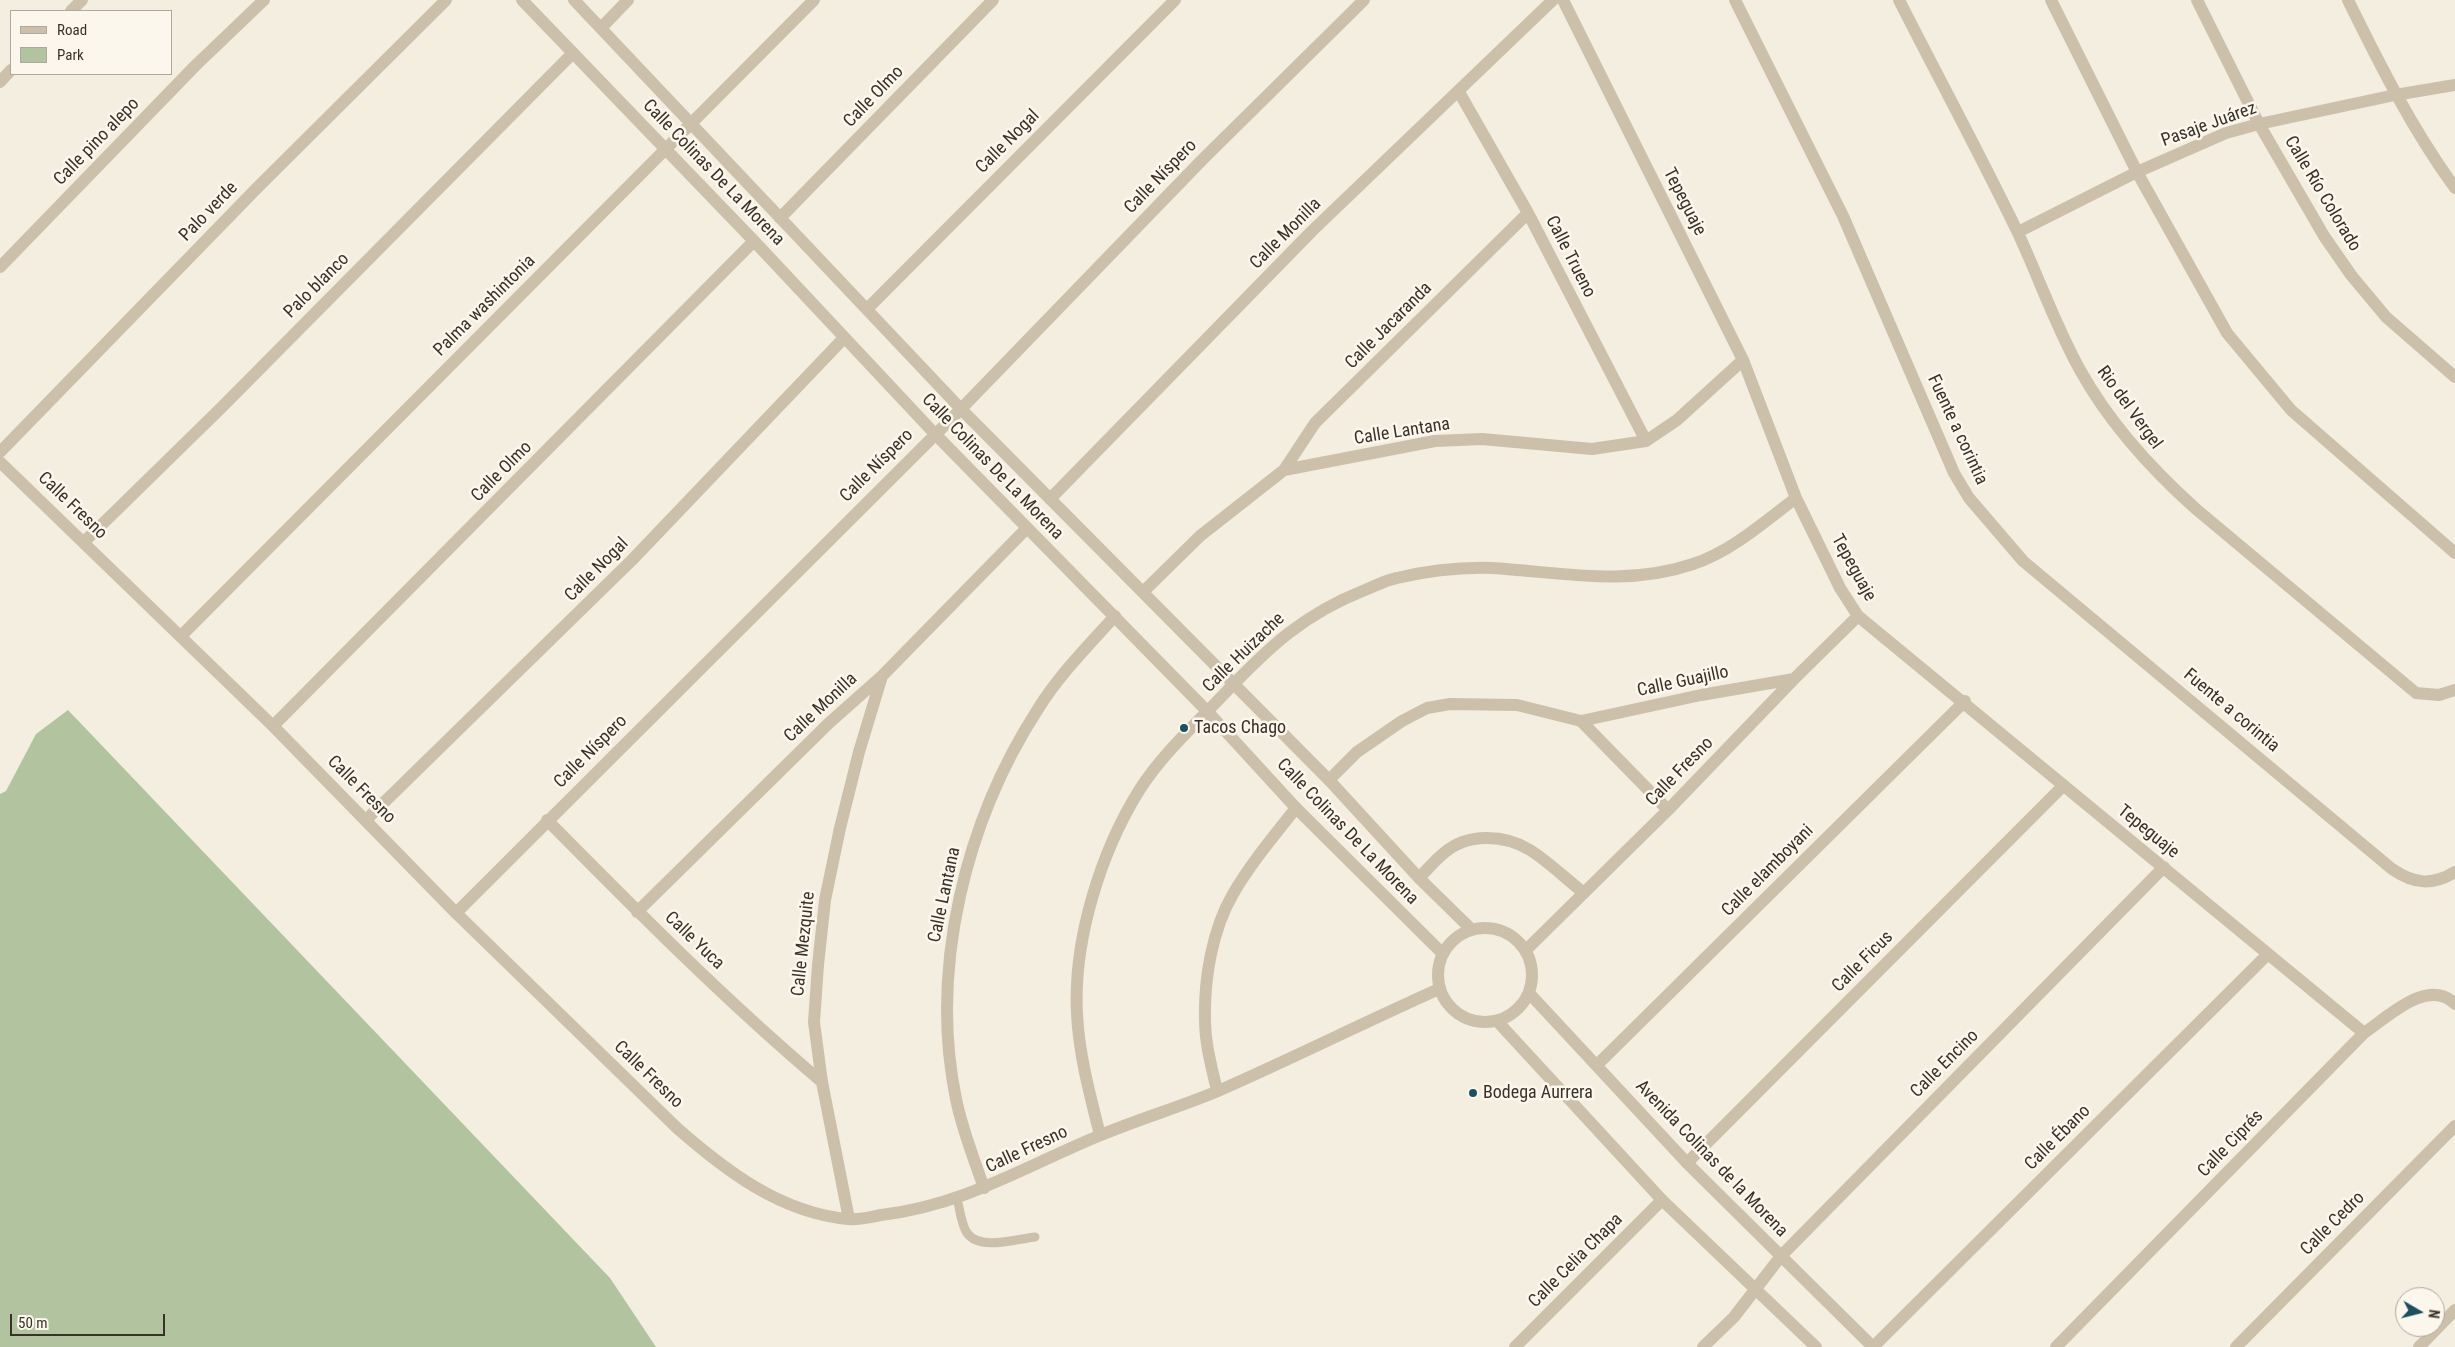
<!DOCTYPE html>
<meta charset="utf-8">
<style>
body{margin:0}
#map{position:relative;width:2455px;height:1347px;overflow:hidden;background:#f4eee0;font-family:"Roboto Condensed",sans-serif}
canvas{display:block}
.legend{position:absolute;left:10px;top:10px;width:162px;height:65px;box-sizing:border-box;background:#fbf7ed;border:1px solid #aea89f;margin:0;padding:6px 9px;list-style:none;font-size:15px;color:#3a322a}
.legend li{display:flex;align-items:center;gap:10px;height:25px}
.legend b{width:25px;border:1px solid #aea89f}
.north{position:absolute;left:2395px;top:1287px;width:50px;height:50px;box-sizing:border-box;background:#fbf7ed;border:1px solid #aea89f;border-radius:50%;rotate:98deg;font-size:14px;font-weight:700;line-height:20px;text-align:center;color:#3a322a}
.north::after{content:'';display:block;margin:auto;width:18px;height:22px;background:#1e4f5e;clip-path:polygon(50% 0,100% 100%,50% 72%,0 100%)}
.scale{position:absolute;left:10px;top:1314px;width:155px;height:22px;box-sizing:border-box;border:2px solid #3a322a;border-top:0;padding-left:6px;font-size:15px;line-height:18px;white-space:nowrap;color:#3a322a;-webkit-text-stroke:4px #fbf7ed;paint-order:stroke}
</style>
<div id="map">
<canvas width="2455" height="1347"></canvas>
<ul class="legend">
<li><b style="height:6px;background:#cdc0ab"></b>Road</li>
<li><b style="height:14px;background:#b1c49f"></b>Park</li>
</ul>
<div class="north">N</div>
<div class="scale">50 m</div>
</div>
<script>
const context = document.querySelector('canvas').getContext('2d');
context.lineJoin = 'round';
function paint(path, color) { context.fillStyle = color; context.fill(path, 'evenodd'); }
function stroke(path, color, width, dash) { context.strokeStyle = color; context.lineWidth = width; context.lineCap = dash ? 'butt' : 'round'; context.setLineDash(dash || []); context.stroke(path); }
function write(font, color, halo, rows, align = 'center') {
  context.font = font + ' "Roboto Condensed",sans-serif'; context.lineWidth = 5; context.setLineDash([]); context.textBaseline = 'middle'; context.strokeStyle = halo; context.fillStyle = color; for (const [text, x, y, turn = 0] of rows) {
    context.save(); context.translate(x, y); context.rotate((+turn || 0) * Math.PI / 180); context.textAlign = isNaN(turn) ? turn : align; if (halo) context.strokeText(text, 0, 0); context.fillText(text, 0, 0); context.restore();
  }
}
const green = new Path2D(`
 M68,710L610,1278L656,1347H0V794L6,791L36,734Z`);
const service = new Path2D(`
 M957,1199C960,1209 961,1224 967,1233C980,1251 1016,1239 1035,1237`);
const minor = new Path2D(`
 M1563,0L1743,360L1796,498L1840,588L1858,616L2364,1033
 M1735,0L1843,216L1954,473L1969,498L2023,561L2392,869C2414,884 2432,886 2455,872
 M1899,0C1938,77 1980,154 2018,233C2039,278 2056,327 2080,370C2110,424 2150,468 2196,509L2416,693L2439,695L2455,690
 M2051,0L2137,172L2227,333L2291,410L2455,553
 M2197,0L2259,124L2324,236L2351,275L2386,317L2455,377
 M2348,0C2380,65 2412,129 2455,188
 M71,11L82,0
 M601,28L628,0
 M0,82L11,70
 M1459,92L1528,213L1646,441
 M780,218L993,0
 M2018,232L2137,172L2226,133L2259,124L2395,95L2455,85
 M0,267L195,66L264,0
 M867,309L1175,0
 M0,452L256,189L446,0
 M0,462L273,726L456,913L677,1128C726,1171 781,1213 848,1219C859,1220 871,1217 881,1215C965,1205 1025,1166 1101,1135C1139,1119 1180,1107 1218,1091C1293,1058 1365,1022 1439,989
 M1284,470L1315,423L1528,213
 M1050,499L1312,231L1553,0
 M84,542L221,408L573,53
 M1143,592L1200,536L1284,470L1435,441L1482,439L1592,449L1646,441L1677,420L1743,360
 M181,636L814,0
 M1581,721L1668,810
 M273,726L754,241
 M1329,780L1357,752L1402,721L1427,708L1450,704L1517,705L1581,721L1701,695L1794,679
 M367,819L632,560L844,338
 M547,820C636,910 725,1000 822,1082
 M1419,878C1427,870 1435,860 1444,853C1467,833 1504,834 1530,850C1549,862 1566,879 1584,893
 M637,912L829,723L882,676L1027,528
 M456,913L961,409L1202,160L1364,0
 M1526,950L1668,810L1794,679L1858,616
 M1597,1065L1965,701
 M1217,1091C1212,1068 1205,1044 1205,1020C1204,979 1212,930 1233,894C1251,863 1274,836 1296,808
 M1100,1135C1090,1095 1079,1055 1077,1014C1073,940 1101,851 1140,789C1163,753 1197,723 1226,692C1270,646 1304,614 1365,590C1375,586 1386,580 1397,578C1427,571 1461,567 1492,568C1560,572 1626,587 1693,564C1732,551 1764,522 1796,498
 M1687,1163L2063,786
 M984,1188C974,1159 962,1129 956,1099C929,968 966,820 1038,709C1059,675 1088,646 1115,616
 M849,1219L822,1082L814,1022L818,965L825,900L840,828L859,752L882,676
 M1515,1347L1662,1200
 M1703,1347L1734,1317L1781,1256L2164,867
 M1873,1347L2268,954
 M2056,1347L2364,1033C2388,1017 2428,977 2455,1004
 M2236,1347L2455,1126
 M2419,1347L2455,1310`);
const tertiary = new Path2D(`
 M522,0L754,241L935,434L1208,712L1296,808L1442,953
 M574,0L961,409L1329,780L1419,878L1471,929
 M1438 975a47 47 0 1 1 94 0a47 47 0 1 1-94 0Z
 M1529,993L1687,1163L1873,1347
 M1497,1021L1662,1200L1816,1347`);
const markers = [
 [1184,728,5,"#1e4f5e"],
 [1473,1093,5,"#1e4f5e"]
];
const streetNames = [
 ["Calle Olmo",874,97,-46],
 ["Pasaje Juárez",2209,125,-20],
 ["Calle pino alepo",97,142,-46],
 ["Calle Nogal",1008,142,-45],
 ["Calle Colinas De La Morena",713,173,46],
 ["Calle Níspero",1161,177,-46],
 ["Calle Río Colorado",2322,194,59],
 ["Tepeguaje",1684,202,63],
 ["Palo verde",209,212,-46],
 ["Calle Monilla",1286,234,-45],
 ["Calle Trueno",1570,257,63],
 ["Palo blanco",317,286,-45],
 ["Palma washintonia",485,306,-45],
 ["Calle Jacaranda",1389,326,-45],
 ["Rio del Vergel",2129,408,54],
 ["Fuente a corintia",1957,430,65],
 ["Calle Lantana",1402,432,-9],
 ["Calle Níspero",877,466,-45],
 ["Calle Colinas De La Morena",992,467,46],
 ["Calle Olmo",502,472,-45],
 ["Calle Fresno",72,506,44],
 ["Tepeguaje",1853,568,61],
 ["Calle Nogal",597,570,-45],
 ["Calle Huizache",1244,653,-44],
 ["Calle Guajillo",1683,682,-12],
 ["Calle Monilla",821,708,-43],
 ["Fuente a corintia",2231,711,40],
 ["Calle Níspero",591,752,-45],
 ["Calle Fresno",1680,772,-46],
 ["Calle Fresno",361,790,45],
 ["Calle Colinas De La Morena",1347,832,46],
 ["Tepeguaje",2148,832,39],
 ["Calle elamboyani",1768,871,-45],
 ["Calle Lantana",945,895,-78],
 ["Calle Yuca",694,941,44],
 ["Calle Mezquite",804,944,-84],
 ["Calle Ficus",1863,962,-45],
 ["Calle Encino",1945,1064,-45],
 ["Calle Fresno",648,1075,44],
 ["Calle Ébano",2058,1138,-45],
 ["Calle Ciprés",2231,1144,-46],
 ["Calle Fresno",1027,1150,-25],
 ["Avenida Colinas de la Morena",1711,1159,46],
 ["Calle Cedro",2333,1224,-45],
 ["Calle Celia Chapa",1576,1261,-45]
];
const poiNames = [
 ["Tacos Chago",1194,728],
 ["Bodega Aurrera",1483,1093]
];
paint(green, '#b1c49f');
stroke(service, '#cdc0ab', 9);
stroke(minor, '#cdc0ab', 12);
stroke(tertiary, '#cdc0ab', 12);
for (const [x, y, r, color] of markers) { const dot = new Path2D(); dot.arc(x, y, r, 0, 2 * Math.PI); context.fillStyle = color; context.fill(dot); stroke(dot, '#fbf7ed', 2); }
write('18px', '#3a322a', '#fbf7ed', streetNames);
write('18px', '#3a322a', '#fbf7ed', poiNames, 'left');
</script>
